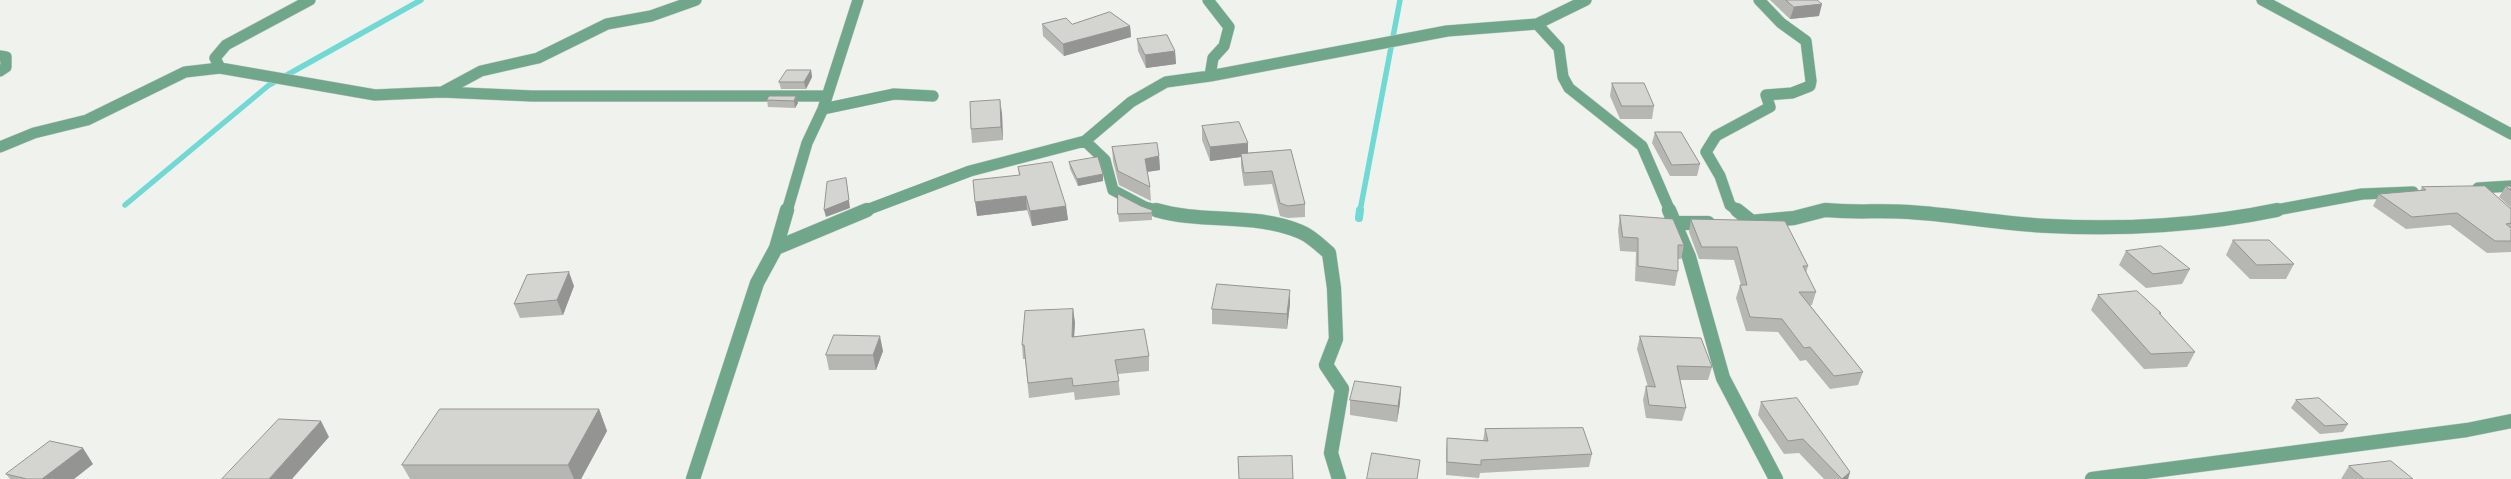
<!DOCTYPE html>
<style>
body{margin:0}
canvas{display:block;background:#f0f2ee}
</style>
<canvas width="2511" height="479"></canvas>
<script>
const context = document.querySelector('canvas').getContext('2d');
context.lineJoin = 'round';
function stroke(path, color, width, dash) { context.strokeStyle = color; context.lineWidth = width; context.lineCap = dash ? 'butt' : 'round'; context.setLineDash(dash || []); context.stroke(path); }
function paint(path, color) { context.fillStyle = color; context.fill(path, 'evenodd'); }
const streamFar1 = new Path2D(`
 M125,205L269,85L421,0
 M1360,211L1400,0`);
const stream = new Path2D(`
 M1359,218L1360,210`);
const minorFar1 = new Path2D(`
 M1208,0L1229,27L1224,46L1213,58L1210,76
 M2262,0L2511,134
 M1537,24L1559,48L1563,77L1569,88L1642,146L1670,211
 M0,56L6,57V67L0,71
 M220,68L215,58L226,45L310,0
 M442,92L532,96H827
 M823,109L894,94L933,96
 M1085,141L1105,160L1113,190L1145,207L1160,211
 M0,147L34,133L87,120L185,72L220,68L375,95L442,92L481,71L538,58L607,24L651,16L696,0
 M2478,188L2511,186
 M787,211L807,143L823,109L858,0
 M864,211L970,171L1085,141L1131,102L1166,82L1210,76L1447,31L1537,24L1586,0
 M1738,211L1730,205L1720,176L1706,152L1716,136L1770,107L1766,95L1792,93L1810,86L1811,81L1806,41L1781,23L1759,0
 M1820,211H1837
 M2271,211L2362,194L2413,192`);
const minor = new Path2D(`
 M1156,210C1203,224 1254,212 1301,232C1311,236 1321,246 1329,253L1334,288L1336,339L1326,365L1342,389L1331,453L1339,479
 M1669,210L1689,257L1723,378L1776,479
 M1737,210L1752,222
 M1826,210C1854,213 1881,210 1909,212C1956,215 2003,224 2050,226C2122,230 2206,225 2277,210
 M1750,222L1794,218L1825,210
 M1674,223H1708
 M776,248L867,210
 M693,479L757,283L776,248L787,210
 M2092,479L2467,430L2511,421`);
const wall = new Path2D(`
 M1770,0H1817L1819,16L1790,19Z
 M1042,24L1130,26L1131,37L1064,56L1043,36Z
 M1137,39L1175,51L1176,64L1146,68L1138,51Z
 M811,70L812,77L806,89H781L779,82Z
 M1612,83L1654,106L1652,119H1620L1610,96Z
 M796,96L798,103L795,108L768,107L767,100Z
 M1002,113L1003,140L972,143L971,129Z
 M1202,126L1248,153L1291,150L1305,204V217L1288,218L1280,216L1272,184L1244,186L1241,166V157L1210,161L1202,140Z
 M1655,132L1700,164L1697,176H1670L1652,143Z
 M1112,147L1159,156L1160,170L1147,172L1150,187L1151,201L1119,185L1113,161Z
 M1069,162L1103,181L1078,186L1070,169Z
 M1018,167L1066,206L1068,220L1032,226L1027,210L977,216L1019,175Z
 M2506,186H2511V208L2499,197Z
 M2422,187L2511,209V252L2487,253L2450,225L2406,229L2373,206L2379,194L2420,191Z
 M1141,206L1152,210V220L1119,222L1118,214Z
 M1620,215L1684,245L1681,259H1678V271L1675,286L1635,281L1636,252L1620,251L1618,230Z
 M1691,219L1808,266L1806,273L1816,292L1812,305H1810L1863,372L1858,385L1830,389L1806,360L1800,361L1778,332L1746,331L1736,298L1740,285H1741L1734,260L1699,259L1689,232Z
 M2233,240L2294,264L2286,279H2250L2226,255Z
 M2126,251L2190,269L2182,284L2146,288L2119,265Z
 M574,286L563,315L520,318L514,304Z
 M2098,295L2161,313L2160,315L2195,352L2187,367L2144,369L2091,310Z
 M1290,304L1287,329L1212,324V309Z
 M1073,309L1075,323L1074,337L1149,356V371L1118,374L1120,395L1075,400L1074,392L1029,398L1025,359H1023L1022,345Z
 M1640,336L1712,367L1708,380H1680L1686,408L1682,421L1646,418L1643,400L1646,386L1648,387L1637,349Z
 M883,351L876,370H829L826,355Z
 M1401,387L1400,403L1397,422L1350,415V400Z
 M2296,400L2348,424L2343,432L2320,434L2291,408Z
 M1761,402L1850,472L1848,479H1824L1799,453L1784,454L1758,415Z
 M599,409L607,431L581,479H410L402,465Z
 M1485,429L1592,454L1589,467L1480,473L1479,478L1446,475V451L1447,438L1483,441Z
 M93,464L74,479H10L6,474Z
 M2349,466L2413,479H2341Z`);
const shadedWall = new Path2D(`
 M1822,4L1819,16L1790,19L1794,7Z
 M1130,26L1131,37L1064,56L1063,44Z
 M1175,51L1176,64L1146,68L1145,55Z
 M811,70L812,77L806,89L804,82Z
 M796,96L798,103L795,108L794,101Z
 M1000,100L1002,113L1003,140L1001,127Z
 M1248,143V156L1241,154V157L1210,161V147Z
 M1159,156L1160,170L1146,172L1145,159Z
 M1103,174V181L1078,186L1077,179Z
 M846,178L850,208L826,217L824,210Z
 M1026,196L1027,210L977,216L975,202Z
 M1066,206L1068,220L1032,226L1030,211Z
 M569,272L574,286L563,315L557,300Z
 M1290,290V304L1287,329V314Z
 M1073,309L1075,323L1073,351L1072,337Z
 M880,336L883,351L876,370L873,355Z
 M1401,387L1400,403L1397,422L1398,406Z
 M599,409L607,431L581,479H574L568,465Z
 M321,421L329,437L292,479H269Z
 M83,448L93,464L74,479H42Z
 M1850,472L1848,479H1842Z`);
const building = new Path2D(`
 M1786,0H1817L1822,4L1794,7Z
 M1110,12L1130,26L1063,44L1042,24L1066,18L1072,24Z
 M1167,35L1175,51L1145,55L1137,39Z
 M787,70H811L804,82H779Z
 M1612,83H1644L1654,106H1622Z
 M769,96H796L794,101L767,100Z
 M1000,100L1001,127L971,129L970,102Z
 M1239,122L1248,143L1210,147L1202,126Z
 M1655,132H1681L1700,164L1672,165Z
 M1157,143L1159,156L1145,159L1150,187L1118,171L1112,147Z
 M1291,150L1305,204L1288,206L1280,203L1272,171L1244,173L1241,154Z
 M1098,157L1103,174L1077,179L1069,162Z
 M1052,162L1066,206L1030,211L1026,196L975,202L973,180L1020,175L1018,167Z
 M846,178L849,200L824,210L827,182Z
 M2485,186L2511,209V223L2506,224L2511,228V241H2495L2457,213L2412,217L2379,194L2426,190L2422,187Z
 M2506,186H2511V190Z
 M1118,194L1141,206L1152,210V213L1118,214Z
 M1620,215L1673,219L1684,245H1678V271L1638,266V238L1623,237Z
 M1691,219L1785,221L1808,266H1803L1816,292H1799L1863,372L1834,376L1810,347L1804,348L1782,319L1750,317L1740,285H1747L1737,247H1702Z
 M2233,240H2269L2294,264L2257,265Z
 M2161,246L2190,269L2153,274L2126,251Z
 M569,272L557,300L514,304L527,275Z
 M1217,284L1290,290L1287,314L1212,309Z
 M2137,291L2161,313H2159L2195,352L2151,354L2098,295Z
 M1073,309L1072,337L1144,329L1149,356L1115,360L1119,381L1073,386L1072,378L1028,383L1024,345H1022L1025,311Z
 M834,335L880,336L873,355H826Z
 M1640,336L1701,338L1712,367L1677,366L1686,408L1649,405L1646,386L1655,387Z
 M1355,381L1401,387L1398,406L1350,400Z
 M1797,398L1850,472L1842,479L1803,439L1788,441L1761,402Z
 M2319,398L2348,424L2325,426L2296,400Z
 M440,409H599L568,465H402Z
 M279,419L321,421L269,479H222Z
 M1583,428L1592,454L1481,460V465L1447,462V438L1488,441L1485,429Z
 M50,441L83,448L42,479H27L6,474Z
 M1372,453L1420,460L1417,479H1367Z
 M1292,456L1293,479H1239L1238,457Z
 M2391,461L2413,479H2364L2349,466Z`);
stroke(streamFar1, '#71d9d4', 5.5);
stroke(stream, '#71d9d4', 8);
stroke(minorFar1, '#cdcfcb', 12);
stroke(minor, '#cdcfcb', 15);
stroke(minorFar1, '#70a78b', 11);
stroke(minor, '#70a78b', 14);
paint(wall, '#b6b6b3');
paint(shadedWall, '#949492');
paint(building, '#d4d4d0');
stroke(building, '#949492', 1);
</script>
